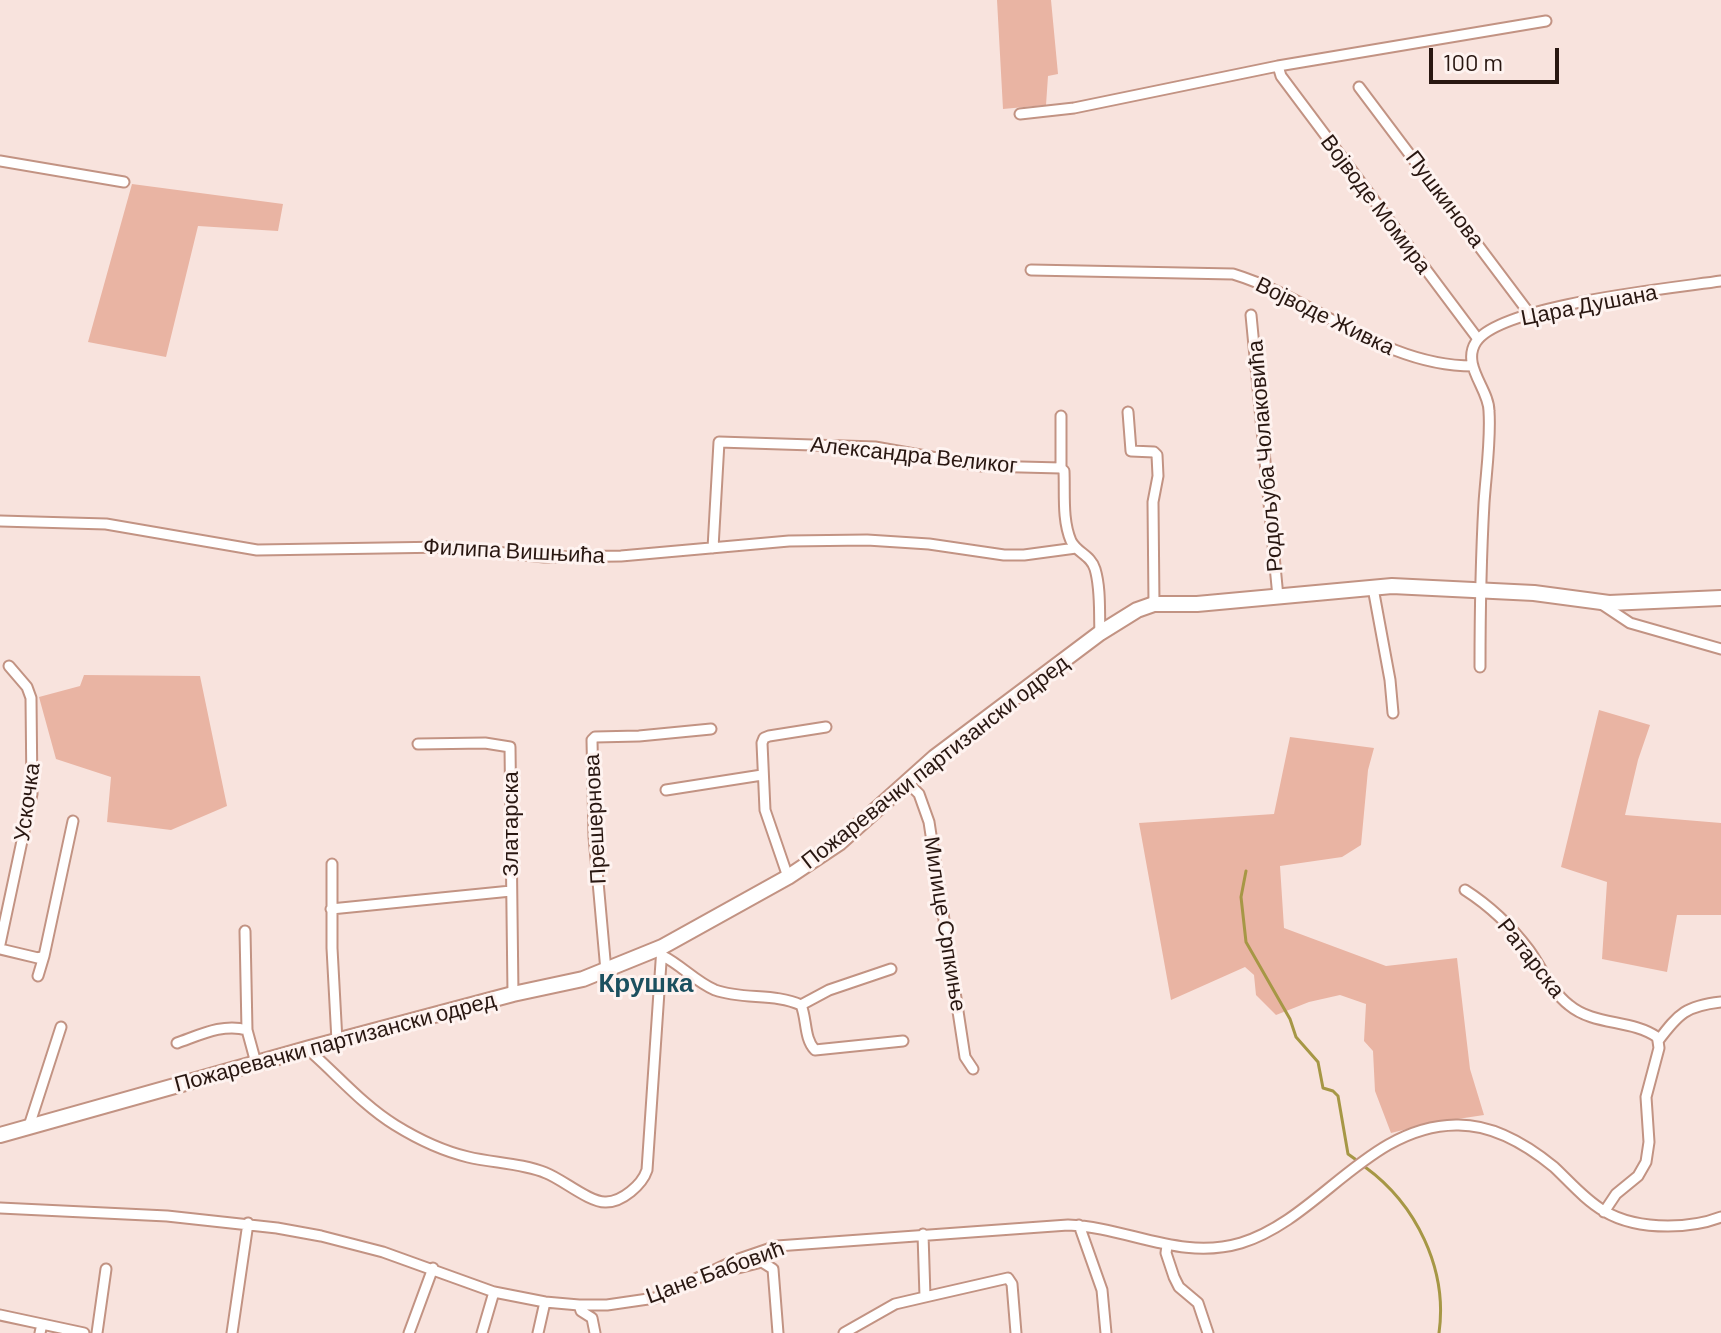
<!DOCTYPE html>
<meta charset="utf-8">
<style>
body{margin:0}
#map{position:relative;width:1721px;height:1333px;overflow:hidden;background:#f8e3dd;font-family:Barlow,sans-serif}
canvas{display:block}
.scale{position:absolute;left:1429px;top:48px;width:130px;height:36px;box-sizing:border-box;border:4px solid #291711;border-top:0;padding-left:10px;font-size:24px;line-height:28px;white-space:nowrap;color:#291711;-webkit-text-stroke:6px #fef3f0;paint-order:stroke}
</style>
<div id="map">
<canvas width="1721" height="1333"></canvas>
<div class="scale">100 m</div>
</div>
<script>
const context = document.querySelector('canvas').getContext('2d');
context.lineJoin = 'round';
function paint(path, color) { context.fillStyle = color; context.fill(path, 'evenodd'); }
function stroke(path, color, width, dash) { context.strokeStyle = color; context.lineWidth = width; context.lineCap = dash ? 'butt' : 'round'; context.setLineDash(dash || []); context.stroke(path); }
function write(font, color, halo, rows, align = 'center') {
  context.font = font + ' Barlow,sans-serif'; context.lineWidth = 6; context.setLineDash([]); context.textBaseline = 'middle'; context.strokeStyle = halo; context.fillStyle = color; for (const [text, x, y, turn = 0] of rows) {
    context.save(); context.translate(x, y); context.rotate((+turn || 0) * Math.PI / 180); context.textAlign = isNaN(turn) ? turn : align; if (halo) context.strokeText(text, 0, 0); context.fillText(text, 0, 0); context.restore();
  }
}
const green = new Path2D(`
 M997,0H1051L1058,74L1048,76L1046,105L1003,109Z
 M132,184L283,204L278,231L198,226L166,357L88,342Z
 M84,675L200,676L227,806L171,830L107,822L111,777L56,759L39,697L80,686Z
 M1599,710L1650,725L1638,760L1625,815L1721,823V915H1677L1667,972L1602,959L1607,882L1561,867Z
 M1290,737L1374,748L1368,770L1361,845L1342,857L1280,866L1284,928L1386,966L1457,958L1470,1069L1484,1115L1431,1123L1391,1133L1375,1091L1373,1051L1364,1041L1366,1004L1340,995L1309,1002L1276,1015L1256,995L1254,975L1245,967L1171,1000L1139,823L1274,814Z`);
const stream = new Path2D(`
 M1246,871L1241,897L1246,942L1290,1019L1296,1037L1318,1062L1323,1088L1333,1091L1338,1096L1348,1154L1355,1159
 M1365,1167C1416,1204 1448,1269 1439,1333`);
const street = new Path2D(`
 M1278,66L1281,76L1478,339
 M1359,87L1529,313
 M1020,114L1074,108L1278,66L1546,21
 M0,161L124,182
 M1031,270L1233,274C1315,299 1383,366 1473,366
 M1251,315L1278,597
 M1128,412L1131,451L1154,452L1157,455L1158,476L1153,502L1154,604
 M1061,468V416
 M0,521L106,524L257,550L447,547L544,557L621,556L789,541L867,540L929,544L1004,555H1024L1076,548
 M713,548L719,442L875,447L982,466L1061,468L1064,471C1065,494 1062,520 1071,541C1077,553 1091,555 1095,569C1101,589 1099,612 1100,633
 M1373,588L1390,680L1393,713
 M1600,603L1630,623L1721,649
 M1480,667C1480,612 1481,557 1484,503C1486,473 1491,441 1489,411C1489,389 1461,365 1476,342C1500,305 1674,288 1721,281
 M418,744L485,743L510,747L513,994
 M907,782L919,794L929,822L965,1057L973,1069
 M666,790L762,775
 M332,864V948L337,1041
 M788,877L765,810L762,743L764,738L769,736L826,727
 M1465,890C1490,906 1511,926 1529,950C1542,968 1551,991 1569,1005C1594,1026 1631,1019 1657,1037L1658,1041
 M331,909L511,891
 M245,931L247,1030L256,1063
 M0,944L32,794L31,698L27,687L9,666
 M0,949L38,958L44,956L73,821
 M663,956C681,965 696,982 715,990C743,1000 775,993 801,1005L829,990L891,969
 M606,971L594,837L592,740L595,737L639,736L711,729
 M38,976L44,956
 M801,1005C807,1019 804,1039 815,1050L903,1041
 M1658,1041C1679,1013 1686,1006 1721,1002
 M177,1043C200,1035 223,1023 247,1030
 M310,1048L312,1053C339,1077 364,1106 395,1125C416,1138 443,1151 468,1157C493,1163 522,1163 546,1173C562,1179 590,1203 606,1202C622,1202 642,1185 647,1170L662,947
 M29,1126L61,1027
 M0,1208L167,1216L277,1228L321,1236L383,1252L494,1292L545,1302L579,1305H607L655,1298L736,1260L777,1246L1068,1225C1127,1227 1180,1261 1241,1243C1319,1219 1368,1126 1456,1125C1493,1124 1526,1144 1554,1167C1570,1182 1585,1200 1604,1211C1624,1223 1645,1226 1668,1226C1687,1226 1703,1224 1721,1217
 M1604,1212L1616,1194L1638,1176L1646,1162L1649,1142L1646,1097L1659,1048L1658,1041
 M1079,1225L1102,1290L1106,1333
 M1167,1246L1166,1253L1174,1277L1179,1287L1198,1303L1208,1333
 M730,1263L738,1268L762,1262L773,1269L778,1333
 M925,1297L1008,1278L1012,1284L1016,1333
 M579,1305L581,1311L592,1318L595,1333
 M0,1315L42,1324L40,1333
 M42,1324L84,1333
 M97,1333L106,1269
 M232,1333L248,1223
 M409,1333L433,1268
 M482,1333L494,1292
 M538,1333L545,1302
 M844,1333L895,1304L925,1297L923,1234`);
const secondary = new Path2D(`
 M0,1135L310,1048L513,994L583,979L662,947L788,877L839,843L935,757L1100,633L1137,610L1154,604H1197L1392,586L1534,593L1609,603L1721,598`);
const streetNames = [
 ["Пушкинова",1445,199,53],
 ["Војводе Момира",1376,204,53],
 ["Цара Душана",1589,305,-11],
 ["Војводе Живка",1325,316,26],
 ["Александра Великог",914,455,6],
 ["Родољуба Чолаковића",1265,456,-95],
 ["Филипа Вишњића",514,551,3],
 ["Пожаревачки партизански одред",935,762,-38],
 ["Ускочка",27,802,-82],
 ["Прешернова",595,819,-93],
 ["Златарска",511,824,-90],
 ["Милице Српкиње",945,924,81],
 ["Ратарска",1531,958,52],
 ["Пожаревачки партизански одред",335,1042,-15],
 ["Цане Бабовић",715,1272,-20]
];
const quarterNames = [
 ["Крушка",646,983]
];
paint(green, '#e9b4a3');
stroke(stream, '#a69745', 3);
stroke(street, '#c29383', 13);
stroke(secondary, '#c29383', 18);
stroke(street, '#fff', 9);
stroke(secondary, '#fff', 14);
write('22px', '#291711', '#fef3f0', streetNames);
write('bold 26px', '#1b505f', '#fef3f0', quarterNames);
</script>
